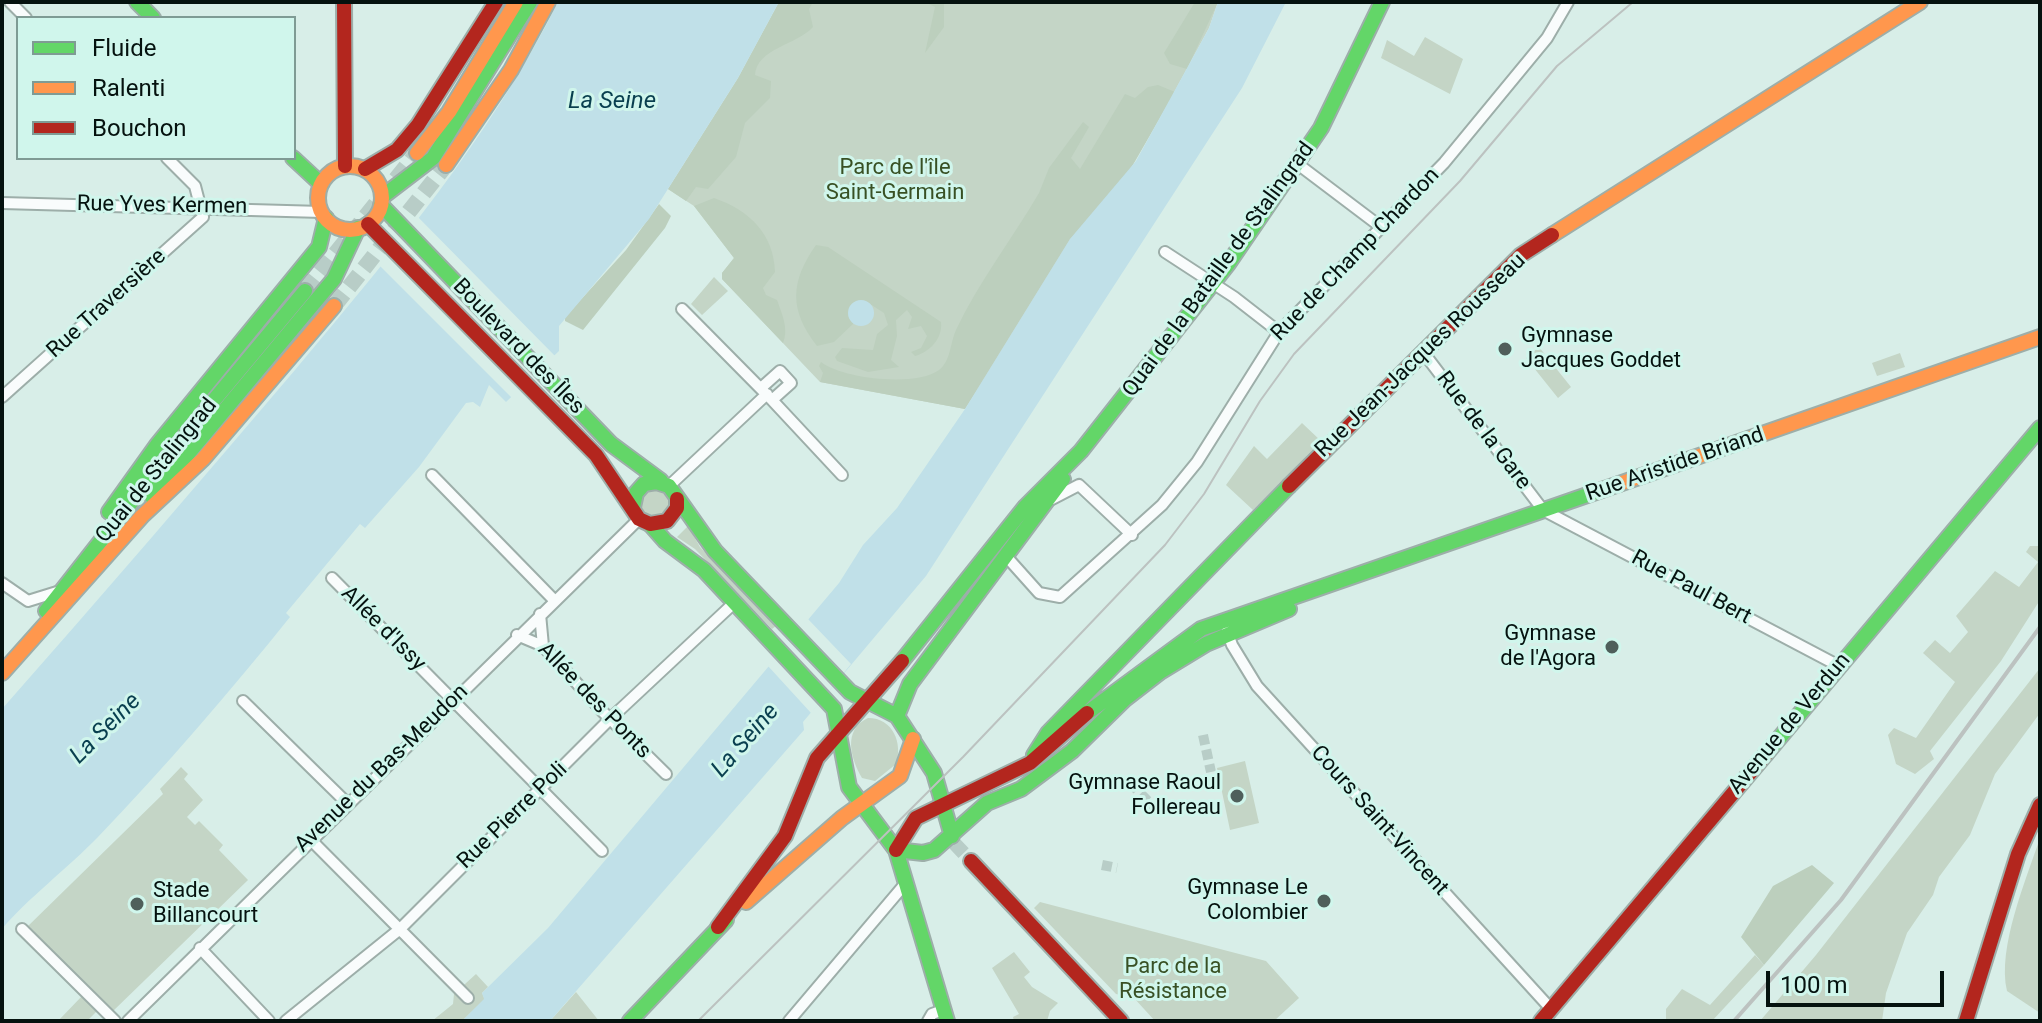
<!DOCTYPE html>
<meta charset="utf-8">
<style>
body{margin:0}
#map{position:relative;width:2042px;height:1023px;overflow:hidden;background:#d8eee8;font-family:Roboto,sans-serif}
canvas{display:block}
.frame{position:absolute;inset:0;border:4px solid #05120f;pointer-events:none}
.legend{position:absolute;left:16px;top:16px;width:280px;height:144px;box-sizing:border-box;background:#d0f6ec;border:2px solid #7f9b94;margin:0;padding:10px 14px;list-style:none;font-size:24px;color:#05120f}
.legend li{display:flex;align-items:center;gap:16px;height:40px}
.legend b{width:40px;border:2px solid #7f9b94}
.scale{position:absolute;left:1766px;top:971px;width:178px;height:36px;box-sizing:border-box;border:4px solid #05120f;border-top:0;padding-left:10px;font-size:24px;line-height:28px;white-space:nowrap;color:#05120f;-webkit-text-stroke:6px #d0f6ec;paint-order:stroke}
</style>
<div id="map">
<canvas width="2042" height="1023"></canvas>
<div class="frame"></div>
<ul class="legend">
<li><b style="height:10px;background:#63d668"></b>Fluide</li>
<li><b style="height:10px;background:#ff974d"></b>Ralenti</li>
<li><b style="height:10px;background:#b3261e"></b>Bouchon</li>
</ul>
<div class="scale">100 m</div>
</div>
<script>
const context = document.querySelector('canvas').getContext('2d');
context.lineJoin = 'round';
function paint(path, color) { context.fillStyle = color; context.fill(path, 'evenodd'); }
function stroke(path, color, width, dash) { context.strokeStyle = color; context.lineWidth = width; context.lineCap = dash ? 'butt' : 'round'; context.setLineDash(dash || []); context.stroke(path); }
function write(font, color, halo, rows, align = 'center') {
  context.font = font + ' Roboto,sans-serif'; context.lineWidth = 6; context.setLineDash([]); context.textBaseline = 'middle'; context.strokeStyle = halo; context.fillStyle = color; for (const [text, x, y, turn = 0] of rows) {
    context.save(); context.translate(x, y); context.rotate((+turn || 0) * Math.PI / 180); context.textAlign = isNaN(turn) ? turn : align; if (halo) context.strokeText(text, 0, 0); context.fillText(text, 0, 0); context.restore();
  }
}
const green = new Path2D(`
 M779,2H1218L1209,28L1164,111L965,409L820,382L722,279V273L734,258L694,206L668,189L738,78Z
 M1425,37L1463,59L1450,94L1381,58L1387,40L1414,56Z
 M714,277L728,291L702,315L691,304Z
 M1539,347L1571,387L1558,398L1526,358Z
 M1900,353L1905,367L1877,376L1872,363Z
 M1302,423L1321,441L1253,510L1226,485L1254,446L1267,459Z
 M641 503a14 14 0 1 1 28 0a14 14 0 1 1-28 0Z
 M688,526L700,547L776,626L772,629L695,549L677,537Z
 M2030,546H2040V600L2001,661L1930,751L1934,759L1915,774L1896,764L1888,735L1894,728L1916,738L1955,682L1923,653L1935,640L1950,653L1968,632L1956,616L1995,571L2019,587L2038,562L2026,552Z
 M2040,668V713L1995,774L1970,835L1939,877L1933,895L1907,933L1886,993L1882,1021H1760L1816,955Z
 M868,718C893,718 903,743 896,764L875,781L862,778C851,759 842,730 868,718Z
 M1245,761L1259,823L1230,830L1217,768Z
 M181,767L188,774L184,779L203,800L187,817L195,825L199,821L223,845L219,850L248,880L111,1013L26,928L163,794L160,789Z
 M2040,838V1013L2007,991C1997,948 2026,880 2040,838Z
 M1040,902L1266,961L1299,998L1274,1021H1155L1134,998L1116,994L1034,908Z
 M1014,952L1030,972L1024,977L1032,987L1058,1003L1050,1011L1047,1021H1014L1013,1017L1019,1014L992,968Z
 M1755,955L1764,965L1712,1021H1666V1009L1682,989L1710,1005Z
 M476,974L488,987L482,993L485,999L462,1021H432L453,1004L454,994Z
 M576,992L599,1021H550Z
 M82,996L97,1011L87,1021H58Z`);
const forest = new Path2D(`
 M779,2H813L809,9L813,27C797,45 757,48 755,75L771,81L770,98L745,123L736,157L708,189L696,187L686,201L668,189L738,78Z
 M925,2H944V27L925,53L935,7Z
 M1195,2H1218L1187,69L1170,64L1164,53Z
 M1158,85L1175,92L1126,177L1070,239L965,409L820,382L823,373L819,366L821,362C843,379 916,387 939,370C951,361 950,343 956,330C978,283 1012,239 1039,193L1049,168L1083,122L1089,127L1071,158L1080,169L1125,94L1135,98L1148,87Z
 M714,198C749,210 774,234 775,272L763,288L766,295L777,300C782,314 789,329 783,343L722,279V273L734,258L694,206Z
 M659,204L671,216L665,228L583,330L565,321V317L626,250Z
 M816,245L828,247L941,322C943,338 930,352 915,356L911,352L921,348L927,336L921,326L908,329L912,317L907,310L896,320L897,336L891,360L899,367L868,372L837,361L835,357L842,348L873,350L877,334L888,325L884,313L867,302L849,318L854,323L834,342L817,346C789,310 790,282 816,245Z
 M1812,865L1834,883L1764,965L1741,937L1773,886Z`);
const water = new Path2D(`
 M558,2H779L738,78L649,219L559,326V351L506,402L489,385L480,407L473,402L466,403L419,467L365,528L360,524L286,613L290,617C229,693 165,767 98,837C68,868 27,899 2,929V709C101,597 198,484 295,370C392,254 490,138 558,2Z
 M1218,2H1286L1242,88L926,576L803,722L804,730L550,1021H462L484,999L482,993L548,928L839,583L863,545L897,508L965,409L1070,239L1136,161L1209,28Z
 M848 313a13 13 0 1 1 26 0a13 13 0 1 1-26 0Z`);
const pier = new Path2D(`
 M416,215L557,358L514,400L378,264Z
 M808,619L851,664L811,713L768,666Z`);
const streetTunnel = new Path2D(`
 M1203,735L1211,772
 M1130,783L1153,806
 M1102,865L1117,868`);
const secondaryTunnel = new Path2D(`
 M954,843L971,861`);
const primaryTunnel = new Path2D(`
 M305,291L417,153
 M334,306L446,165`);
const street = new Path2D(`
 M10,2L26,18
 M1299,165L1381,227
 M2,203L322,212
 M1165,252L1234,297L1279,332
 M682,309L772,400L791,383L780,371L761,388
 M1423,352L1543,510L1839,666
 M2,397L203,217L195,186L167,158
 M772,400L842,475
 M432,475L554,600
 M669,486L767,394
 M1052,499L1079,485L1132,535
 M1005,555L1039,593L1060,597L1162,505L1197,462L1279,332L1444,163L1547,38L1568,2
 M332,578L602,851
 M2,583L28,601L57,592
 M540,614L543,646
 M1227,631L1232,645L1257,686L1551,1009
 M517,635L543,646L603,712L666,774
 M243,701L348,804
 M310,839L468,998
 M22,929L115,1021
 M200,948L269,1021
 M128,1021L639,519
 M286,1021L400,929L610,719L734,603
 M789,1021L905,884
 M928,1021L932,1014L943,1010`);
const fast = new Path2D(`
 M137,2L153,18
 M293,158L321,184
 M382,197L433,158L530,2
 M381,205L611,444L661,481
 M152,497L334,279L358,228
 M633,507L636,493L644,484L656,482L669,486L715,551L850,692L897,716L934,773L952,836
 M109,512L157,445L319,247L326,218
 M650,524L665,541L704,570L834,709L849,787L896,850L923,853L934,850L987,803L1021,789L1072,751L1125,699L1160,672L1206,644L1289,609
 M46,611L169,454L305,291
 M902,661L1025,507L1081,451L1228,264L1321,128L1382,2
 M1087,713L1201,629L1619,484
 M897,716L910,684L1063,479
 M1766,754L2040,428
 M1034,755L1048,733L1289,486
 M896,850L947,1021
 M630,1021L726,920`);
const slow = new Path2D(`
 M417,153L449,112L516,2
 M446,165L511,70L548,2
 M318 198a32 32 0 1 1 64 0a32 32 0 1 1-64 0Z
 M1552,235L1920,2
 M1619,484L2040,337
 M2,673L142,516L203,459L334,306
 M746,902L842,818L900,776L913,739`);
const jam = new Path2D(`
 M344,2L345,166
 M365,169L397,150L418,125L496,2
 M368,224L596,455L639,519L650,524L667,521L677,508V499
 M1289,486L1521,255L1552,235
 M896,850L916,818L1030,763L1087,713
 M971,861L1121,1021
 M718,927L785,836L817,758L902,661
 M1541,1021L1766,754
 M1966,1021L2018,854L2040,805`);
const tram = new Path2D(`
 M698,1021L963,757L1165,545L1204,494L1260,401L1294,354L1460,181L1557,66L1633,2`);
const rail = new Path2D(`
 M1734,1021L1841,900L2040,627`);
const markers = [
 [1505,349,8,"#4f5f5b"],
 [1612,647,8,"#4f5f5b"],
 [1237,796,8,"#4f5f5b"],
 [1324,901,8,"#4f5f5b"],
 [137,904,8,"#4f5f5b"]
];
const parkNames = [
 ["Parc de l'île",895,168],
 ["Saint-Germain",895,193],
 ["Parc de la",1173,967],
 ["Résistance",1173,992]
];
const streetNames = [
 ["Rue Yves Kermen",162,206,1],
 ["Rue de Champ Chardon",1356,255,-46],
 ["Quai de la Bataille de Stalingrad",1219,270,-54],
 ["Rue Traversière",107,304,-42],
 ["Boulevard des Îles",518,347,46],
 ["Rue Jean-Jacques Rousseau",1421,356,-44],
 ["Rue de la Gare",1483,431,53],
 ["Rue Aristide Briand",1675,465,-19],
 ["Quai de Stalingrad",157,471,-51],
 ["Rue Paul Bert",1691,588,28],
 ["Allée d'Issy",383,629,45],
 ["Allée des Ponts",594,701,46],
 ["Avenue de Verdun",1790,724,-50],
 ["Avenue du Bas-Meudon",382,769,-44],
 ["Rue Pierre Poli",513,816,-44],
 ["Cours Saint-Vincent",1379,821,48]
];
const poiNames = [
 ["Gymnase",1521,336,"left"],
 ["Jacques Goddet",1521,361,"left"],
 ["Gymnase",1596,634],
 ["de l'Agora",1596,659],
 ["Gymnase Raoul",1221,783],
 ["Follereau",1221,808],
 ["Gymnase Le",1308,888],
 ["Colombier",1308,913],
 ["Stade",153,891,"left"],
 ["Billancourt",153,916,"left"]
];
const waterNames = [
 ["La Seine",612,102],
 ["La Seine",106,729,-45],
 ["La Seine",746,741,-49]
];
paint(green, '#c4d5c6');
paint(forest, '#bccfbd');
paint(water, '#c0e0e8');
paint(pier, '#d8eee8');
stroke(streetTunnel, '#b8cdc7', 10, [10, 5]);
stroke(secondaryTunnel, '#b8cdc7', 14, [14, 7]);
stroke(primaryTunnel, '#b8cdc7', 16, [16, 8]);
stroke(street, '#9daea9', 14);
stroke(fast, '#9daea9', 18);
stroke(slow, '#9daea9', 18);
stroke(jam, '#9daea9', 18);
stroke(street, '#f9fcfc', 10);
stroke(fast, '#63d668', 14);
stroke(slow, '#ff974d', 14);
stroke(jam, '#b3261e', 14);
stroke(tram, '#bcc2c0', 2);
stroke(rail, '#bcc2c0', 4);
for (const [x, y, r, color] of markers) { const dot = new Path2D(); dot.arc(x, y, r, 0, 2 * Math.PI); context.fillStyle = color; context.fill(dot); stroke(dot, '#d0f6ec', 3); }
write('22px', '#385024', '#d0f6ec', parkNames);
write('22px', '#05120f', '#d0f6ec', streetNames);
write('22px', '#05120f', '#d0f6ec', poiNames, 'right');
write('italic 24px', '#093f4f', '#d0f6ec', waterNames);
</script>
